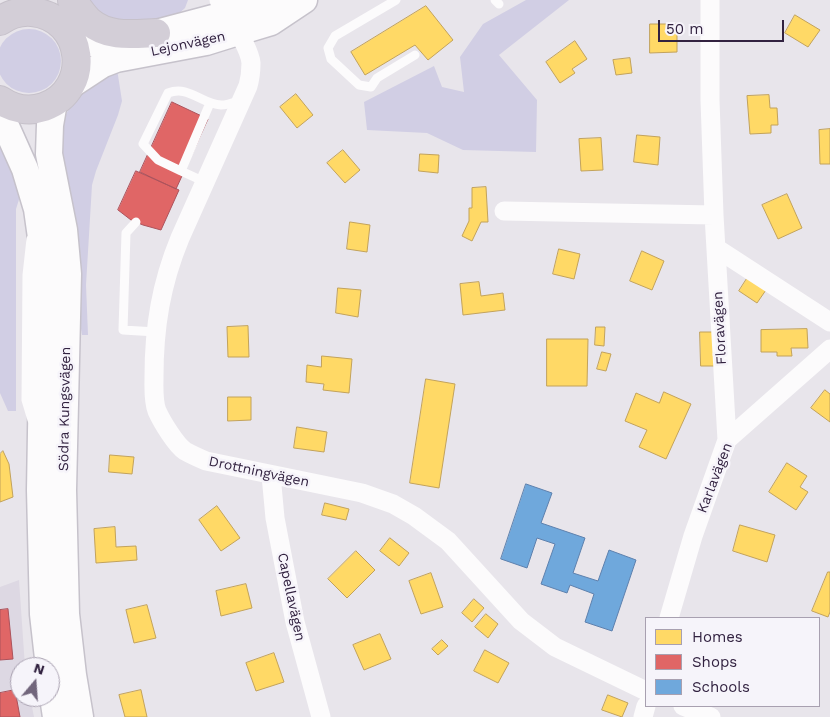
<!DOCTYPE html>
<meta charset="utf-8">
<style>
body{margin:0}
#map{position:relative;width:830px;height:717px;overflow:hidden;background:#e8e5eb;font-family:"Work Sans",sans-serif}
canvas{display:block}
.legend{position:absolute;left:645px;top:617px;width:175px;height:90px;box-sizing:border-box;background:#f6f4fa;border:1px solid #a8a0b0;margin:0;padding:6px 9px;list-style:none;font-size:15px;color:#322240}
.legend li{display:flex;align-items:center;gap:10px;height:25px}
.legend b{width:25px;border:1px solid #a8a0b0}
.north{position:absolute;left:10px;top:657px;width:50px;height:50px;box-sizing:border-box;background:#f6f4fa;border:1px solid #a8a0b0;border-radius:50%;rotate:18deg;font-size:14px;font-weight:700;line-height:20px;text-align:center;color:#322240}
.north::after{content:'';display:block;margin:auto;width:18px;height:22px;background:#72667c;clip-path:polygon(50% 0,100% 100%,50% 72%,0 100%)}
.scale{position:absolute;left:658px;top:20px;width:126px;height:22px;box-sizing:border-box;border:2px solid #322240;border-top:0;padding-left:6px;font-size:15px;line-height:18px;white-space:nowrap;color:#322240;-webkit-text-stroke:4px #f6f4fa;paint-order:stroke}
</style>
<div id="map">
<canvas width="830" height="717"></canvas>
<ul class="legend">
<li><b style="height:14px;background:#ffd966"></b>Homes</li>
<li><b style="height:14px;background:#e06666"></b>Shops</li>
<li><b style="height:14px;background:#6fa8dc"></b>Schools</li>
</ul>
<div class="north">N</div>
<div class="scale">50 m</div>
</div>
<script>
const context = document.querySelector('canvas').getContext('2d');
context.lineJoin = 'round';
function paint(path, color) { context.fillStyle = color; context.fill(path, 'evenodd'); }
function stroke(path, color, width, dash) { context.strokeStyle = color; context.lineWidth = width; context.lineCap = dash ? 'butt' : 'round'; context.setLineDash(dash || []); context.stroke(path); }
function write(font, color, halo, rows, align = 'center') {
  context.font = font + ' "Work Sans",sans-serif'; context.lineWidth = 5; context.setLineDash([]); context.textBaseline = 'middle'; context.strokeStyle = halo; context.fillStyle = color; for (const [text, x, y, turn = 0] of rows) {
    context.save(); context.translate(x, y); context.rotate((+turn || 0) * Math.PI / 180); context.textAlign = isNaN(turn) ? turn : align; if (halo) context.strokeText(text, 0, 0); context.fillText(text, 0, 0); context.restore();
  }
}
const built = new Path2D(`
 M19,580L25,667H20V697H30L34,717H0V587Z`);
const green = new Path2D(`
 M82,0H188L185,8L175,17L147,22L116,25Z
 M526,0H569L499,55L537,100L536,152L463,150L427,133L367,130L364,102L434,66L442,87L464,92L460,57L483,24Z
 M-3 61a32 32 0 1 1 64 0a32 32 0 1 1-64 0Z
 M117,69L122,101L118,115L96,171L92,185L86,285L88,335H82L77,304L64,180L60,129L67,112L77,99L90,86Z
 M0,131L22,190L16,209V411H8L0,393Z`);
const homes = new Path2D(`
 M426,6L453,40L428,60L415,45L365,75L351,52Z
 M795,15L820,30L808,47L785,33Z
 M650,24H677V52L650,53Z
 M575,41L587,59L572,69L575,73L560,83L546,62Z
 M630,58L632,73L616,75L613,60Z
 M296,94L313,115L297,128L280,107Z
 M769,95L770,108H777L778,125H771V133L750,134L747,96Z
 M830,129V164H820L819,130Z
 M637,135L660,137L658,165L634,162Z
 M601,138L603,170L581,171L579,139Z
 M343,150L360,170L345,183L327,163Z
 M420,154L439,155L438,173L419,171Z
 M486,187L488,222H481L472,241L462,236L469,221V208H472V188Z
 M787,194L802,228L778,239L762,205Z
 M350,222L370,225L367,252L347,249Z
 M559,249L580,254L574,279L553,274Z
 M642,251L664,261L652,290L630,281Z
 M748,277L766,290L757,303L739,291Z
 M479,282L481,296L503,293L505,310L463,315L460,284Z
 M338,288L361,290L358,317L336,313Z
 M248,326L249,357H228L227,327Z
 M596,327H605L604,346L595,345Z
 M807,329L808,348H791L792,356H777V352H761V330Z
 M700,332H713L714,366H701Z
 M547,339H588L587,386H547Z
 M602,352L611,354L606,371L597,369Z
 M322,356L352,359L349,393L323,390L324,384L306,382L307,365L321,367Z
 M426,379L455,384L439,488L410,483Z
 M825,390L830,394V422L811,408Z
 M664,392L691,404L666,459L639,447L647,430L625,421L636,393L659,403Z
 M228,397H251V420L228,421Z
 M297,427L327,432L324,452L294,448Z
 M3,451L9,464L13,497L0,502V454Z
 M110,455L134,457L132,474L109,472Z
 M787,463L807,476L800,487L808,492L796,510L769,492Z
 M325,503L349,509L346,520L322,515Z
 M217,506L240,538L221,551L199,520Z
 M740,525L775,535L767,562L733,551Z
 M115,527L116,547L136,546L137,560L96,563L94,529Z
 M390,538L409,553L399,566L380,551Z
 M356,551L375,570L347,598L328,579Z
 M828,572H830V612L828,617L812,611Z
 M431,573L443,607L421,614L409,581Z
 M246,584L252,608L221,616L216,591Z
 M474,599L484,608L472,622L462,613Z
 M147,605L156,638L134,643L126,610Z
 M486,614L498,624L488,638L475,627Z
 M380,634L391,659L364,670L353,645Z
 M442,640L448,646L438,655L432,649Z
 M485,650L509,663L498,683L474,671Z
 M274,653L284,682L256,691L246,663Z
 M141,690L147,717H125L119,695Z
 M608,695L628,703L622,717L602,710Z`);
const shops = new Path2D(`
 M172,102L208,119L176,189L140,172Z
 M136,171L179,190L161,230L143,225L131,220L118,210Z
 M8,609L13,659L0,660V610Z
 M15,690L20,717H0V693Z`);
const schools = new Path2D(`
 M526,484L552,493L541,523L585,538L573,573L598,581L609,550L636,560L612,631L585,622L594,594L570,585L567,593L541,584L555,544L537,538L527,568L501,559Z`);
const lane = new Path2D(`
 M396,0L335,36L328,48L331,59L359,85L371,87L377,78L415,55
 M495,0L499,4
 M181,171L158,160L143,144L168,93C189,85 201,104 221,105C228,105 235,102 241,100
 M205,182L181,171L210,103
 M136,222L126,233L123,330L156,332
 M31,239L27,275L26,400L32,420`);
const street = new Path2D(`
 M219,0C228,14 250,48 251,63C251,71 250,79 248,86L180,238C161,284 154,327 154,377C154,387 153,401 157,411C162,422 176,445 185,451C192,455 199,458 206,461L362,493L393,504L414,516L448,541L521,621L555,647L646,691
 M710,0V100L714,215L727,440
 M504,211L714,215
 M716,248L830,322
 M271,475L275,518L295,622L321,717
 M669,618L693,536L727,440L830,349
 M683,706L711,717
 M643,717L646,706`);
const secondary = new Path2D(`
 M71,37L91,43L103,44L126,41L228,14L264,3L290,0
 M71,85L103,64L116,59L206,42L238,32L271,22L304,0
 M54,102L50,125L49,154L64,230L68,274L63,490L66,614L73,675L80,717
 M0,113L25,169L37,209L44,259L40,490L43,614L49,667
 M50,676L56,717`);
const primary = new Path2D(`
 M72,0C78,7 83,16 90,22C109,38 133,34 156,33
 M0,21C10,14 21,11 32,12C85,17 93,90 44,107C29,112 13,109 0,100`);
const streetNames = [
 ["Lejonvägen",188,44,-12],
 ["Floravägen",720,328,-93],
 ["Södra Kungsvägen",65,409,-89],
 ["Drottningvägen",259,472,12],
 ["Karlavägen",715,478,-69],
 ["Capellavägen",291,597,78]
];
paint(built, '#ddd8e3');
paint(green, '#d1cee4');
paint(homes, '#ffd966');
stroke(homes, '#c2a25b', 1);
paint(shops, '#e06666');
stroke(shops, '#ac525b', 1);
paint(schools, '#6fa8dc');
stroke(schools, '#5d80ad', 1);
stroke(secondary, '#c6c2cb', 29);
stroke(primary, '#c6c1ca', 30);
stroke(lane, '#fcfbfc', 9);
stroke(street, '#fcfbfc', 19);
stroke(secondary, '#fcfbfc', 26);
stroke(primary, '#d3ced7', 28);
write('14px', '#322240', '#f6f4fa', streetNames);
</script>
